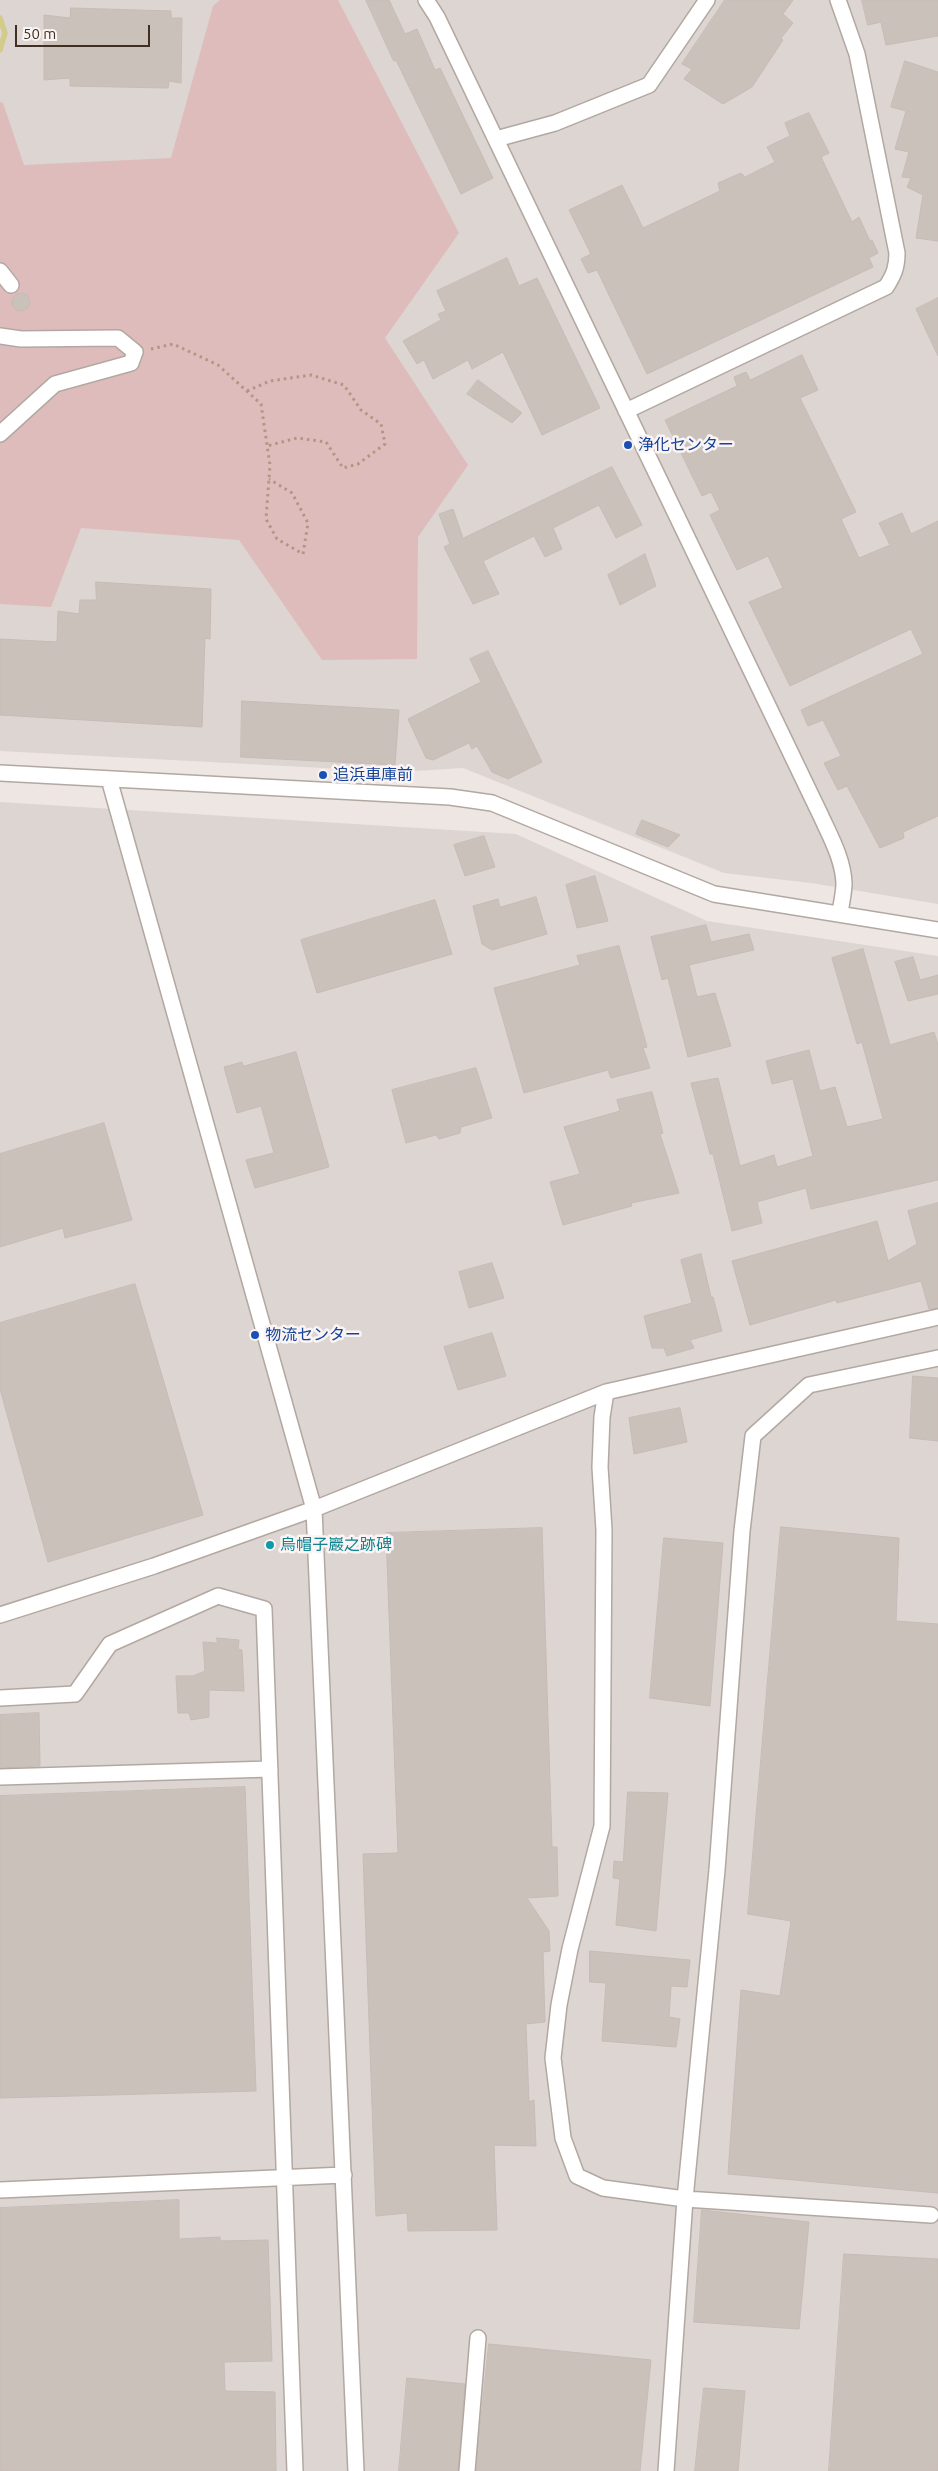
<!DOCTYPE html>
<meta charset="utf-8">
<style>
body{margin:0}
#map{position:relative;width:938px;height:2471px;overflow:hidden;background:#ede6e3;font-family:Ubuntu,sans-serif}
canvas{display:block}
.scale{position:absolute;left:15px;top:25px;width:135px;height:22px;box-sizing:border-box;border:2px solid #3f3022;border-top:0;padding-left:6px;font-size:15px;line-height:18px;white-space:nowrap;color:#3f3022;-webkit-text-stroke:4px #faf5f4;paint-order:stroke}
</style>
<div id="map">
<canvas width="938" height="2471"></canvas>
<div class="scale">50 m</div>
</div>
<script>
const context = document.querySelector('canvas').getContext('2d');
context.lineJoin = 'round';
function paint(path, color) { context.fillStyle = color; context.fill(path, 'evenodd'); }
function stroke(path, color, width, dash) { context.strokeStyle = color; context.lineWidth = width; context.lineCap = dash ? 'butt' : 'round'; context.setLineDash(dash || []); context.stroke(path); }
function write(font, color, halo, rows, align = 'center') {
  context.font = font + ' Ubuntu,"Noto Sans JP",sans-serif'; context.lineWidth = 5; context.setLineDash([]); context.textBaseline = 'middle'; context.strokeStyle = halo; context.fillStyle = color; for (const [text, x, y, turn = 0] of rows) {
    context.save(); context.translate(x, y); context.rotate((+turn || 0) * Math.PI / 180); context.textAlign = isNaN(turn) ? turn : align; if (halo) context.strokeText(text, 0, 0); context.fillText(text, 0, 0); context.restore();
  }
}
const built = new Path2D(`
 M0,0H938V904L811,883L724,873L463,768L400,772L0,751Z
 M0,802L516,834L707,921L938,956V2471H0Z`);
const green = new Path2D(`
 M220,0H338L459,233L385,338L468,465L418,537L417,659L322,660L239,540L81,528L51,607L0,604V102L3,103L24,165L171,158L213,6Z`);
const stream = new Path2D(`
 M0,18L5,33L0,50`);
const building = new Path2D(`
 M366,0H389L405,34L417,29L435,70L440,68L493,178L461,194L396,60L394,61Z
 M725,0H793L783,14L793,23L781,38L783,40L752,87L723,104L684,79L692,69L682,64Z
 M862,0H938V36L886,45L881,22L868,25Z
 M71,8L171,11V18H182L181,83L169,81L168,88L70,86V78L44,80V15L70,18Z
 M905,61L938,72V241L916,238L923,195L907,187L911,178L902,177L909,152L895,149L906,111L891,107Z
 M809,113L829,153L821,157L852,222L859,217L870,241L872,240L878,253L869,258L873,267L647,374L597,270L588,273L581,259L591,254L569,210L622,185L643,228L720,191L718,183L741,173L745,177L775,162L767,147L790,136L785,123Z
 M507,258L519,286L537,278L600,408L542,435L503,352L472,369L468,360L433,379L424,360L417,364L403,341L441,320L438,314L446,311L437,291Z
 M12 302a9 9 0 1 1 18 0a9 9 0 1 1-18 0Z
 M938,298V356L916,309Z
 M802,355L818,390L800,398L856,512L841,519L859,558L890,545L879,523L902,513L911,534L938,521V816L903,832L904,838L880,848L847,786L838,790L824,763L841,756L823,720L808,726L801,710L923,654L911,629L790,686L749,602L783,588L768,556L737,570L710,515L720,510L711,492L702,496L665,420L737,386L734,377L746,372L750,380Z
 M478,380L522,413L512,423L467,394Z
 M612,467L642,525L616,538L599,505L553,528L562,549L545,557L534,536L483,561L499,594L473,604L444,547L450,544L439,514L453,509L463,538Z
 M645,554L656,586L620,605L608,575Z
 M96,582L211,589L210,639L205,638L202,727L0,715V639L57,642L58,611L79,614L80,600H96Z
 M488,651L542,762L508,779L492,772L477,746L472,749L469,743L433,760L426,758L408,719L481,682L470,659Z
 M242,701L399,710L395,765L241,757Z
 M642,820L680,835L668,847L636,834Z
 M484,836L495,867L465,876L454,845Z
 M595,876L608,921L577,928L566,885Z
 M536,897L547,934L492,950L482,944L473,906L498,899L500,907Z
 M435,900L452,954L317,993L301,940Z
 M706,925L711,942L749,934L754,950L689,965L697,997L715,993L731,1046L688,1057L668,978L662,980L651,937Z
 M619,946L647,1047L643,1048L650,1068L611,1078L608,1070L524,1093L494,988L580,965L577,956Z
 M863,949L890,1045L934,1032L938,1045V1180L811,1209L806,1188L757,1202L762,1223L732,1231L713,1154H710L691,1083L718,1078L740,1166L774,1155L777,1167L813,1156L793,1079L772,1084L766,1061L809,1050L820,1091L835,1087L847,1127L883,1119L862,1042L857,1044L832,958Z
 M913,957L920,980L938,975V994L908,1001L895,962Z
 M296,1052L329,1167L255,1188L246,1160L274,1153L261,1106L237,1113L224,1067L242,1062L243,1066Z
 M476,1068L492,1118L461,1127L460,1133L439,1139L436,1135L406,1143L392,1090Z
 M652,1092L663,1133L660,1134L679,1193L631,1203L632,1206L563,1225L550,1182L580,1174L564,1127L620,1111L617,1100Z
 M104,1123L132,1220L65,1238L63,1228L0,1247V1154Z
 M938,1203V1308L929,1309L921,1281L837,1303L836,1300L750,1325L732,1261L877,1221L888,1261L917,1244L908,1211Z
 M701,1254L711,1297H713L722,1331L690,1340L694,1348L667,1356L664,1348H652L644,1316L692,1303L681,1260Z
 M492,1263L504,1298L469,1308L459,1272Z
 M135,1284L203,1515L48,1562L0,1389V1323Z
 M492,1333L506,1376L458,1390L444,1347Z
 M913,1376L938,1378V1441L910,1438Z
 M680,1408L687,1442L634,1454L629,1418Z
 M781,1527L899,1538L896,1621L938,1624V2193L728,2174L741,1990L780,1996L791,1921L748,1914Z
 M542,1528L552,1847H557L558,1896L527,1898L549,1931L550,1951L543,1952L545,2022L526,2024L529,2102L534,2100L536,2146L494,2145L497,2230L408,2231L407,2213L376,2216L363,1854L398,1853L386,1533Z
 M664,1538L723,1543L710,1706L650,1698Z
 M217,1638L239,1640L238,1649L242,1650L244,1691L209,1690V1717L191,1720L189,1713H178L176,1676H193L205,1671L203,1642L217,1643Z
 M39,1713L40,1766L0,1768V1715Z
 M245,1787L256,2091L0,2098V1796Z
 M628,1792L668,1793L656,1931L616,1925L620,1879L613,1878L614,1861L623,1862Z
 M590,1951L690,1960L687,1987L671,1986L669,2017L680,2019L676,2047L602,2041L606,1983L590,1982Z
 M179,2200V2239L220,2237V2241L268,2240L272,2361L224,2362L225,2391L275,2392L276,2471H0V2208Z
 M702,2210L809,2222L799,2329L694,2322Z
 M844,2254L938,2259V2471H829Z
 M489,2344L651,2360L640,2471H476Z
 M407,2378L465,2384L458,2471H399Z
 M704,2388L745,2391L738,2471H695Z`);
const path = new Path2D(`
 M151,349L173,344L218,365L261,404L270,465L266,519L277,539L303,554L308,523L292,493L269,479
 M247,391L270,381L311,375L344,385L361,410L381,424L385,444L358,464L343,468L326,442L297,438L267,446`);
const minor = new Path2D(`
 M426,0L437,17L821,816C830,836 843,859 844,883C844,893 841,904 840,914
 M496,139L555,123L649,85L707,0
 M0,271L11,285
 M0,336L21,339L118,338L135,352L131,363L55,384L0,434
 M626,411L886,287C894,275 897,267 897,253L857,54L838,0
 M0,773L450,797L492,803L714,894L938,930
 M109,779L314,1509L356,2471
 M606,1392L602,1417L600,1467L604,1530L602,1826L570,1949L559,2005L553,2058L563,2138L577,2176L603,2188L685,2199L931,2215
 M0,1615L154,1566L314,1509L606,1392L938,1317
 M0,1698L75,1694L110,1644L218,1596L264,1609L295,2471
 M0,1777L270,1769
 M0,2190L344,2175
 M467,2471L478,2338
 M666,2471L685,2199L717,1870L742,1531L753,1436L809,1385L938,1358`);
const markers = [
 [628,445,5,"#1a4fb4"],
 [323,775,5,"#1a4fb4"],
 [255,1335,5,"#1a4fb4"],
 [270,1545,5,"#0f9aa8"]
];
const transitNames = [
 ["浄化センター",638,445],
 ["追浜車庫前",333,775],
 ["物流センター",265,1335]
];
const cultureNames = [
 ["烏帽子巖之跡碑",280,1545]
];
paint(built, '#ddd5d1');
paint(green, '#dfbcbc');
stroke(stream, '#d3cb8a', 5.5);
paint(building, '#cbc1bb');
stroke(building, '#c7bbb5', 1);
stroke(minor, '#b2a8a1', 18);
stroke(path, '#b29683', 3, [2.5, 4]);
stroke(minor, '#fff', 15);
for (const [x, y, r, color] of markers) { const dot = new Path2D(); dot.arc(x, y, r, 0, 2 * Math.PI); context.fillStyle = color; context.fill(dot); stroke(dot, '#faf5f4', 2); }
write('16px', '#164399', '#faf5f4', transitNames, 'left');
write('16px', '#0d838f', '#faf5f4', cultureNames, 'left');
</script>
